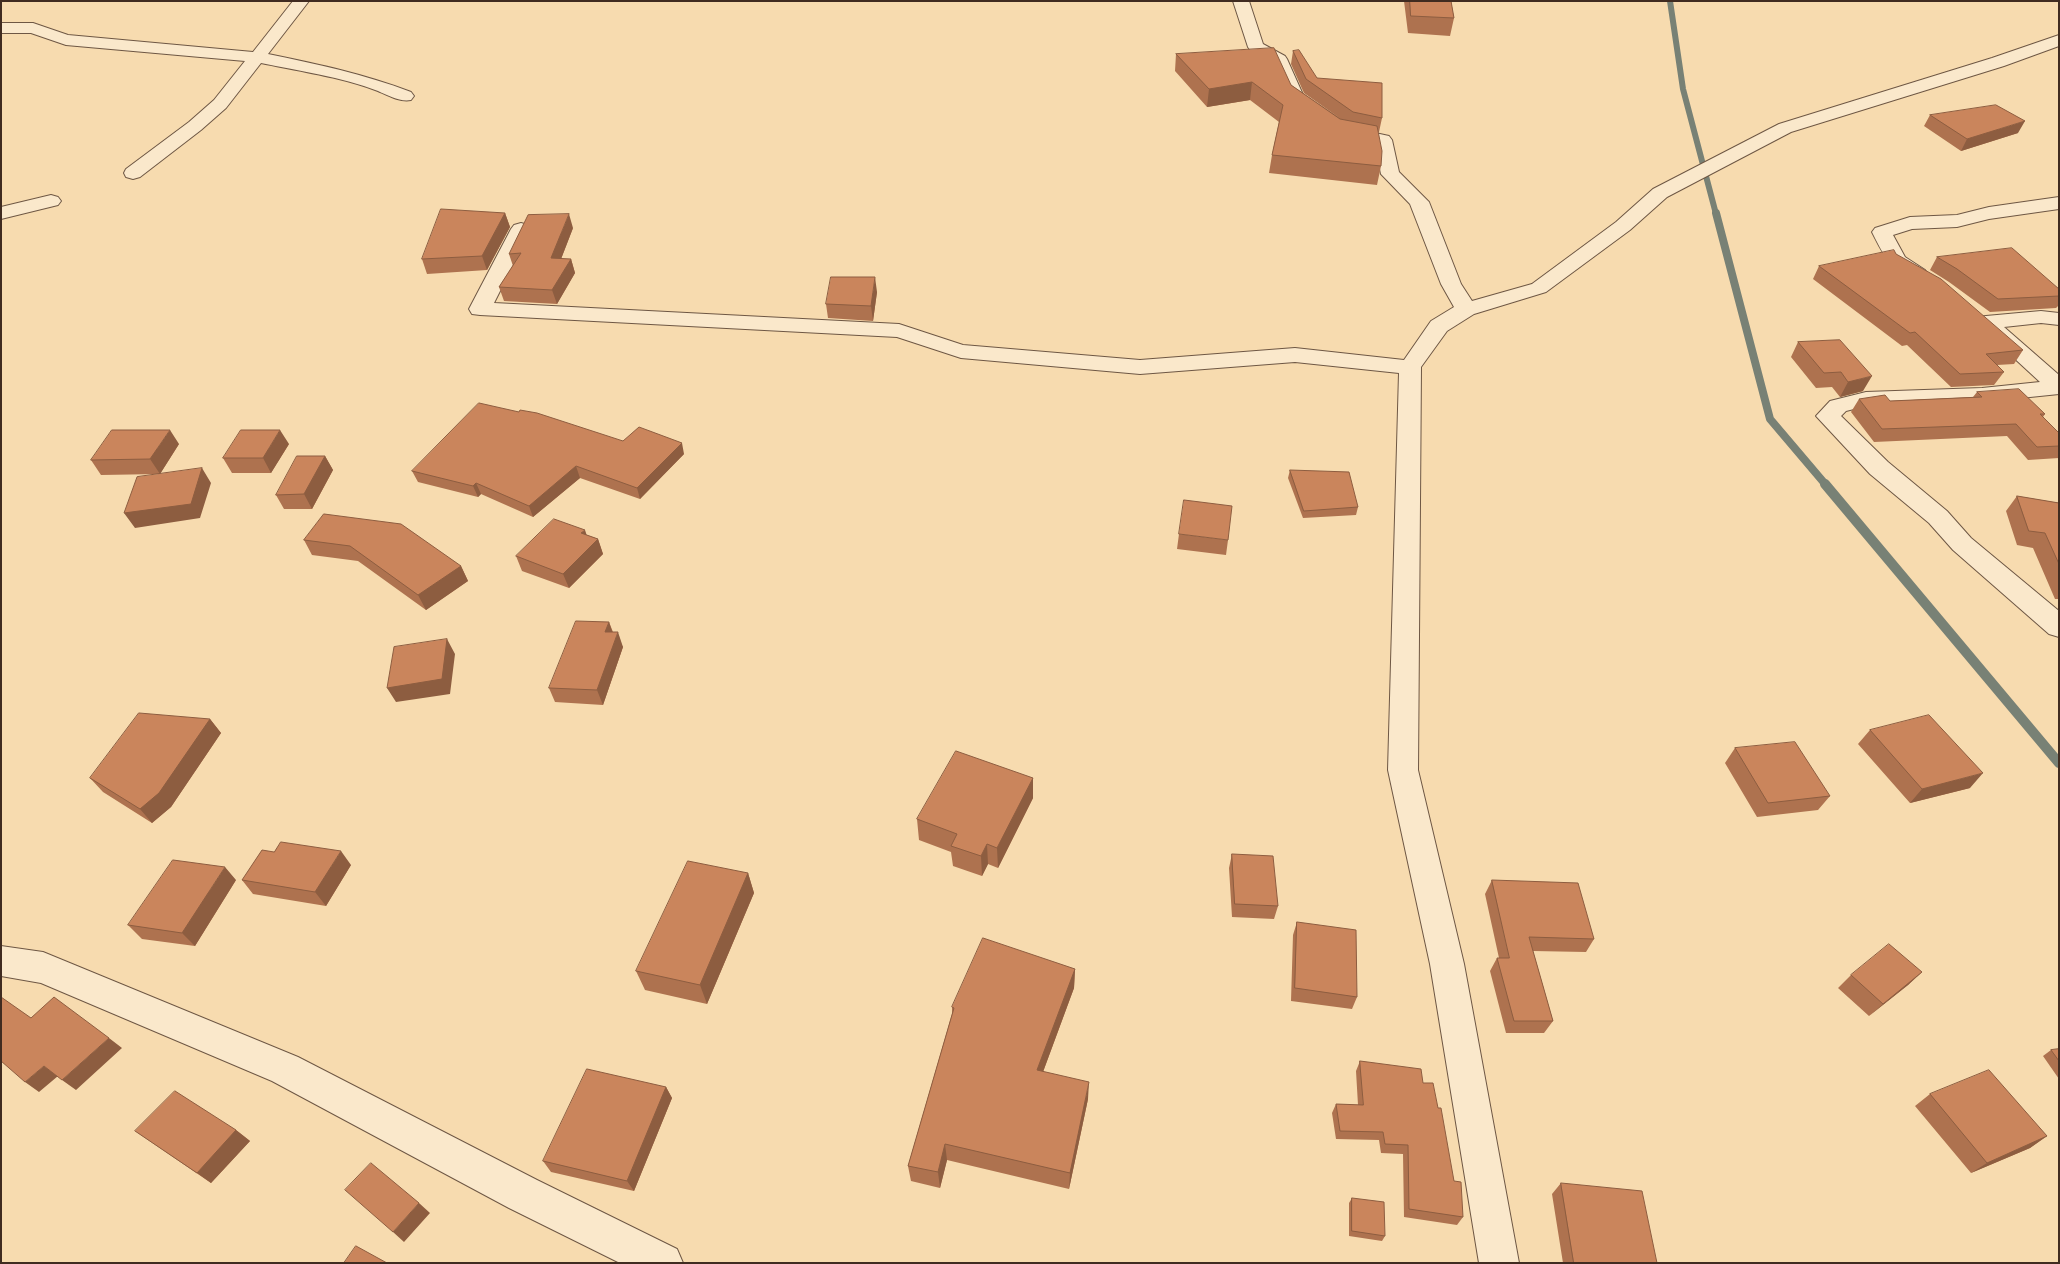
<!DOCTYPE html>
<style>
body{margin:0}
#map{position:relative;width:2060px;height:1264px;overflow:hidden;background:#f7dbaf;font-family:Cardo,serif}
canvas{display:block}
.frame{position:absolute;inset:0;border:2px solid #402b20;pointer-events:none}
</style>
<div id="map">
<canvas width="2060" height="1264"></canvas>
<div class="frame"></div>
</div>
<script>
const context = document.querySelector('canvas').getContext('2d');
context.lineJoin = 'round';
function stroke(path, color, width, dash) { context.strokeStyle = color; context.lineWidth = width; context.lineCap = dash ? 'butt' : 'round'; context.setLineDash(dash || []); context.stroke(path); }
function paint(path, color) { context.fillStyle = color; context.fill(path, 'evenodd'); }
const streamFar2 = new Path2D(`
 M1670,1L1683,89L1716,214`);
const streamFar1 = new Path2D(`
 M1716,213L1770,419L1826,485`);
const stream = new Path2D(`
 M1825,484L2059,763`);
const minor = new Path2D(`
 M293,1H309L268,54C317,64 364,74 411,92L414,96L411,100C400,102 389,96 378,91C341,77 300,71 261,63L226,108L201,130L140,177L133,179L126,177L124,173L126,169L189,122L214,100L245,61L66,45L31,33H1V23H33L68,35L253,52Z
 M1233,1H1249L1263,44L1285,56L1287,59L1304,97L1301,101L1295,102L1289,101L1272,62L1250,50L1248,47Z
 M2059,35V46L2004,66L1791,132L1667,197L1630,230L1546,292L1474,314L1447,331L1421,367L1418,770L1464,964L1519,1263H1479L1430,964L1388,770L1399,373L1295,362L1140,374L961,358L897,337L480,315L472,314L469,309L511,229L514,225L521,223L528,225L531,229L494,303L899,324L963,345L1140,360L1295,348L1404,360L1431,321L1454,307L1441,284L1410,204L1381,174L1375,144L1337,135L1334,131L1337,127L1343,126L1389,136L1392,140L1399,172L1429,202L1461,284L1472,301L1532,284L1616,222L1653,189L1779,124L1992,58Z
 M51,195L58,197L61,201L58,205L1,219V207Z
 M2059,197V209L1989,219L1957,227L1912,229L1893,235L1905,257L1925,270L1928,274L1925,278C1897,285 1882,252 1872,232L1875,228L1910,217L1957,215L1989,207Z
 M2041,311L2059,313V325L2041,323L2004,327L2059,375V394L1982,402L1866,406L1846,411L1841,416L1888,462L1947,511L1971,538L2059,611V637L2049,634L1953,550L1929,523L1870,474L1816,416L1830,401L1866,392L1982,388L2040,382L1975,322L1978,317L1986,316Z
 M1,946L43,952L298,1057L537,1180L677,1249L683,1263H620L509,1208L272,1081L41,983L1,976Z`);
const wall = new Path2D(`
 M1404,1H1451L1454,18L1450,36L1408,33Z
 M1293,51L1317,78L1382,118L1379,132H1378L1381,166L1377,185L1269,173L1272,155L1279,122L1250,100L1207,107L1175,71L1176,54L1291,85L1341,119L1304,93L1291,64Z
 M1930,115L2018,133L1961,151L1924,126Z
 M505,213L510,227L487,270L427,274L422,259Z
 M573,228L561,259H571L575,273L557,304L504,301L499,287L513,266L509,254Z
 M1937,257L2059,289V305L2056,308L1990,312L1949,282L1930,270Z
 M1819,266L2023,350L2014,364L1997,365L2004,372L1994,385L1951,387L1907,345L1902,346L1813,279Z
 M877,292L873,321L828,318L826,304Z
 M1840,340L1863,391L1840,397L1832,387L1816,388L1791,357L1798,342Z
 M1977,392L2045,414L2043,417L2059,433V458L2028,460L2007,436L1874,442L1851,412L1859,399L1890,401L1973,397Z
 M623,441L684,454L640,499L580,478L533,517L481,494L478,497L418,482L412,471Z
 M179,444L160,474L101,475L91,460Z
 M289,444L271,473H232L223,458Z
 M325,456L333,470L312,509H284L276,495Z
 M1290,470L1358,507L1356,515L1303,518L1288,478Z
 M2017,496L2059,503V599H2055L2033,548L2017,545L2006,511Z
 M324,514L461,566L468,581L426,610L358,561L312,555L304,540Z
 M1179,534L1228,540L1226,555L1177,549Z
 M587,535L598,539L603,554L569,588L522,571L516,556Z
 M609,622L613,632L623,647L603,705L555,702L549,688Z
 M210,719L221,733L171,807L152,823L103,792L90,778Z
 M1870,730L1970,788L1910,803L1858,744Z
 M1735,748L1830,796L1818,810L1757,817L1725,763Z
 M1033,778V798L998,868L988,864L982,876L953,866L951,852L919,840L917,819Z
 M1232,854L1278,906L1274,919L1232,917L1229,868Z
 M351,865L326,906L253,894L242,880Z
 M748,873L754,893L707,1004L645,990L636,971Z
 M236,880L195,946L142,939L128,925Z
 M1492,880L1594,939L1586,952L1533,951L1553,1021L1544,1033H1506L1490,971L1497,958H1499L1485,894Z
 M1297,922L1357,997L1352,1009L1291,1001L1293,935Z
 M1075,969L1074,988L1043,1072L1088,1099L1069,1189L947,1160L940,1188L911,1181L908,1166L952,1014V1007Z
 M1922,972L1908,985L1869,1016L1838,988L1851,975Z
 M2059,1049V1079L2043,1056L2051,1050Z
 M1360,1061L1423,1083L1454,1181L1463,1217L1457,1225L1404,1217L1403,1154L1381,1153L1379,1140L1336,1139L1332,1113L1336,1104L1358,1105L1356,1071Z
 M666,1087L672,1098L634,1191L551,1172L543,1161Z
 M1930,1094L2047,1136L2030,1148L1971,1173L1915,1106Z
 M236,1130L250,1141L211,1183L135,1131Z
 M1561,1183L1657,1263H1563L1552,1194Z
 M1352,1198L1385,1236L1382,1241L1349,1236V1203Z`);
const shadedWall = new Path2D(`
 M1252,82L1250,100L1207,107L1209,89Z
 M2025,121L2018,133L1961,151L1967,139Z
 M505,213L510,227L487,270L482,256Z
 M569,214L573,228L556,272L551,258Z
 M571,259L575,273L557,304L552,290Z
 M875,277L877,292L873,321L871,306Z
 M1872,376L1863,391L1840,397L1848,382Z
 M170,430L179,444L160,474L150,459Z
 M280,430L289,444L271,473L263,458Z
 M682,443L684,454L640,499L637,488Z
 M325,456L333,470L312,509L304,494Z
 M576,466L580,478L533,517L529,506Z
 M202,468L211,483L200,518L135,528L124,513Z
 M476,483L481,494L478,497L473,486Z
 M585,530L590,545L581,533Z
 M598,539L603,554L569,588L563,574Z
 M461,566L468,581L426,610L418,595Z
 M609,622L614,637L605,632Z
 M618,632L623,647L603,705L597,690Z
 M447,639L455,654L450,694L396,702L387,688Z
 M210,719L221,733L171,807L152,823L140,809Z
 M1983,773L1970,788L1910,803L1922,789Z
 M1033,778V798L998,868L997,848Z
 M987,844L988,864L982,876L981,856Z
 M341,851L351,865L326,906L315,892Z
 M225,867L236,880L195,946L182,933Z
 M748,873L754,893L707,1004L700,985Z
 M1075,969L1074,988L1037,1088V1070Z
 M1922,972L1908,985L1869,1016L1883,1004Z
 M109,1038L122,1048L76,1090L62,1080Z
 M44,1066L58,1076L39,1092L25,1082Z
 M1089,1082L1088,1099L1069,1189L1070,1173Z
 M666,1087L672,1098L634,1191L627,1181Z
 M236,1130L250,1141L211,1183L197,1173Z
 M2047,1136L2030,1148L1971,1173L1987,1163Z
 M945,1144L947,1160L940,1188L938,1172Z
 M419,1203L430,1213L404,1242L393,1232Z`);
const building = new Path2D(`
 M1410,1H1451L1454,18L1411,16Z
 M1274,48L1291,85L1340,119L1377,126L1382,151L1381,166L1272,155L1283,105L1252,82L1209,89L1176,54Z
 M1299,50L1317,78L1382,83V118L1353,112L1306,79L1293,51Z
 M1996,105L2025,121L1967,139L1930,115Z
 M441,209L505,213L482,256L422,259Z
 M569,214L551,258L571,259L552,290L499,287L521,253L509,254L528,215Z
 M2012,248L2059,289V296L1998,299L1957,269L1937,257Z
 M1894,250L1896,254L1941,279L2023,350L1986,354L2004,372L1960,374L1915,332L1910,333L1819,266Z
 M831,277H875L871,306L826,304Z
 M1840,340L1872,376L1848,382L1841,372L1824,373L1798,342Z
 M2019,389L2045,414H2040L2059,433V446L2037,447L2016,424L1882,429L1859,399L1885,395L1890,401L1982,397L1977,392Z
 M479,403L519,412L520,410L537,413L623,441L639,427L682,443L637,488L576,466L529,506L476,483L473,486L412,471Z
 M112,430H170L150,459L91,460Z
 M241,430H280L263,458H223Z
 M297,456H325L304,494L276,495Z
 M202,468L191,504L124,513L137,477Z
 M1290,470L1349,472L1358,507L1304,511Z
 M2017,496L2059,503V564L2045,533L2029,531Z
 M1184,500L1232,506L1228,540L1179,534Z
 M324,514L401,524L461,566L418,595L350,546L304,540Z
 M554,519L585,530L581,533L598,539L563,574L516,556Z
 M576,621L609,622L605,632H618L597,690L549,688Z
 M447,639L442,679L387,688L394,647Z
 M139,713L210,719L159,793L140,809L90,778Z
 M1929,715L1983,773L1922,789L1870,730Z
 M1795,742L1830,796L1768,803L1735,748Z
 M956,751L1033,778L997,848L987,844L981,856L951,846L957,834L917,819Z
 M281,842L341,851L315,892L242,880L262,850L274,852Z
 M1232,854L1273,856L1278,906L1235,904Z
 M173,860L225,867L182,933L128,925Z
 M688,861L748,873L700,985L636,971Z
 M1492,880L1578,883L1594,939L1529,937L1553,1021H1514L1497,958H1509Z
 M1297,922L1356,930L1357,997L1295,988Z
 M983,938L1075,969L1037,1070L1089,1082L1070,1173L945,1144L938,1172L908,1166L954,1008L952,1007Z
 M1889,944L1922,972L1883,1004L1851,975Z
 M1,997L31,1018L54,997L109,1038L62,1080L44,1066L25,1082L1,1061Z
 M2059,1049V1061L2051,1050Z
 M1360,1061L1421,1069L1423,1083H1433L1438,1108H1441L1454,1181L1461,1182L1463,1217L1409,1209L1408,1145L1385,1144L1383,1132L1340,1131L1336,1104L1363,1105Z
 M587,1069L666,1087L627,1181L543,1161Z
 M1989,1070L2047,1136L1987,1163L1930,1094Z
 M175,1091L236,1130L197,1173L135,1131Z
 M371,1163L419,1203L393,1232L345,1190Z
 M1561,1183L1642,1191L1657,1263H1574Z
 M1352,1198L1384,1202L1385,1236L1352,1231Z
 M356,1246L387,1263H344Z`);
stroke(streamFar2, '#788175', 6);
stroke(streamFar1, '#788175', 8);
stroke(stream, '#788175', 10);
stroke(minor, '#6e5744', 2);
paint(minor, '#fae8cb');
paint(wall, '#ae724f');
paint(shadedWall, '#8d5d40');
paint(building, '#ca855c');
stroke(building, '#8d5d40', 1);
</script>
